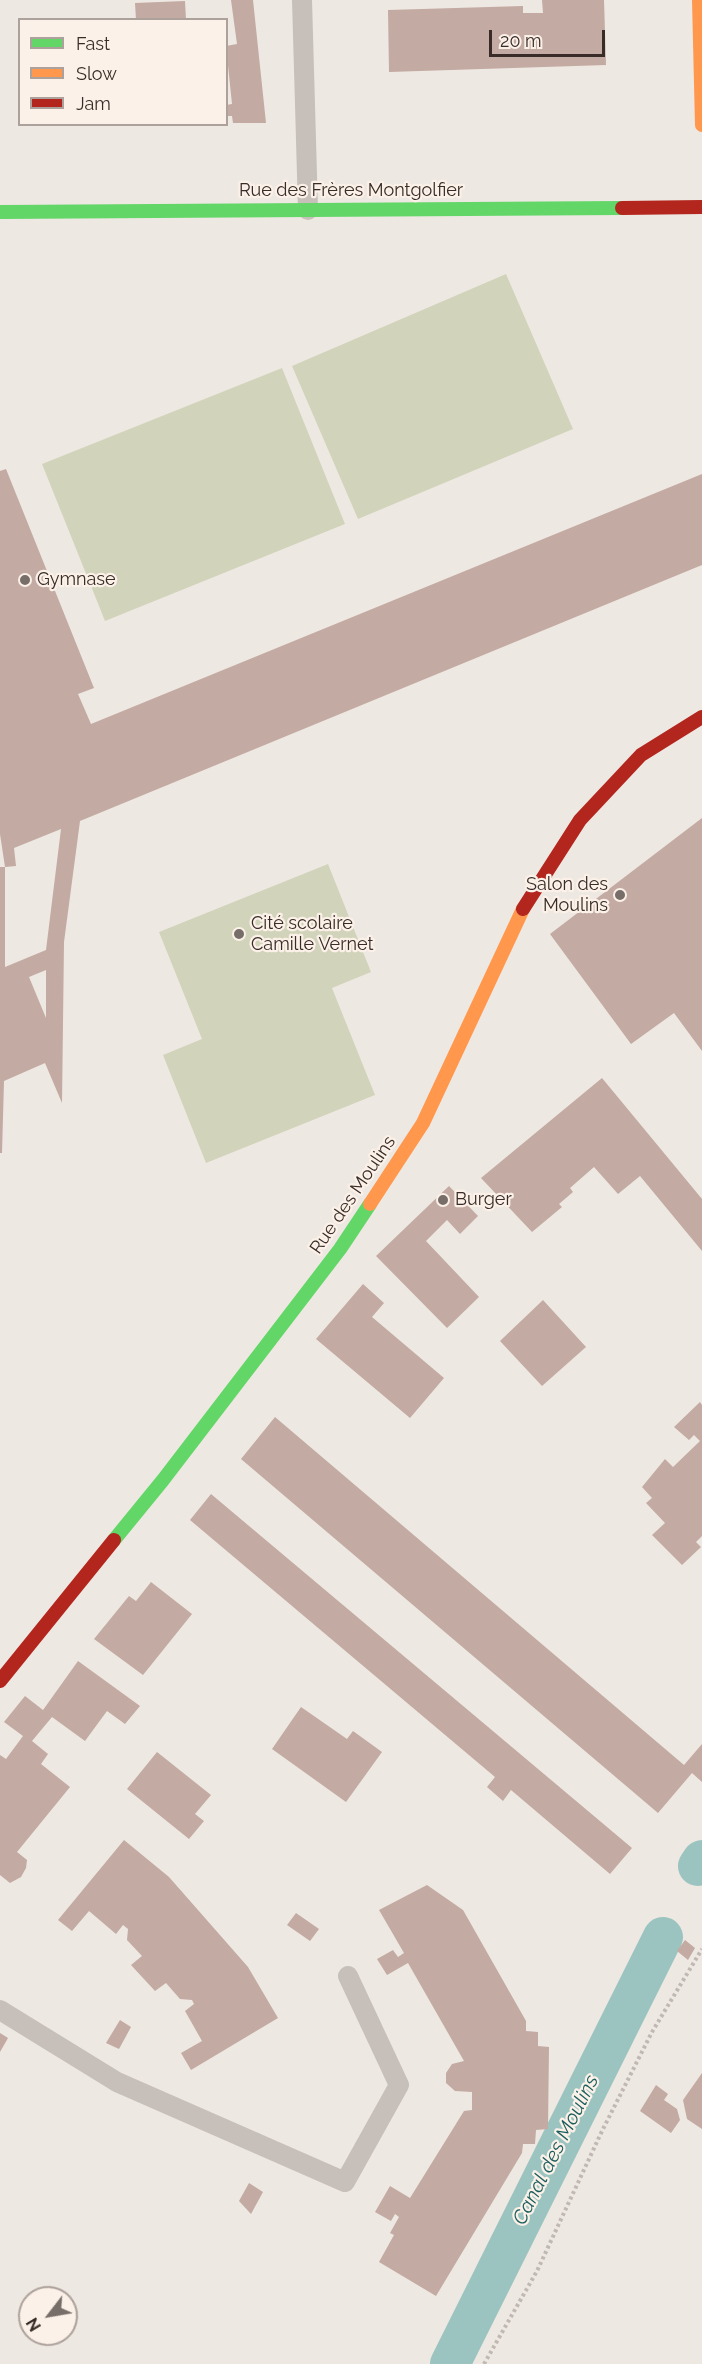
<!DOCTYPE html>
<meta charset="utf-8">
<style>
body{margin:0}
#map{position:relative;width:702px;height:2364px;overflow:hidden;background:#eee8e2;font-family:Raleway,sans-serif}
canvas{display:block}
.legend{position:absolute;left:18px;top:18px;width:210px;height:108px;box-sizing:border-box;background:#fbf1e8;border:2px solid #ada29b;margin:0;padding:8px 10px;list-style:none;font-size:18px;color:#392c28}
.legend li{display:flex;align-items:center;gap:12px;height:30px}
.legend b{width:30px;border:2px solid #ada29b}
.north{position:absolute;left:18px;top:2286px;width:60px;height:60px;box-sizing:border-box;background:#fbf1e8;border:2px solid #ada29b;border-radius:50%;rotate:239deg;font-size:16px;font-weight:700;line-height:24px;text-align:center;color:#392c28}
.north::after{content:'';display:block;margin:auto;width:21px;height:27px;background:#786e69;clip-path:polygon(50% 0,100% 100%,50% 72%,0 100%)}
.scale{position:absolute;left:489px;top:30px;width:116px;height:27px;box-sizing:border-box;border:3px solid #392c28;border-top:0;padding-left:8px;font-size:18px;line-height:21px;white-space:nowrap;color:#392c28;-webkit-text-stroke:4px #fbf1e8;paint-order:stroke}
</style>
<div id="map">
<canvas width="702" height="2364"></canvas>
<ul class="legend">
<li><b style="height:8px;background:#63d668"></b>Fast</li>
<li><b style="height:8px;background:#ff974d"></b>Slow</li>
<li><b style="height:8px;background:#b3261e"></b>Jam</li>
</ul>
<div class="north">N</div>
<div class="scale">20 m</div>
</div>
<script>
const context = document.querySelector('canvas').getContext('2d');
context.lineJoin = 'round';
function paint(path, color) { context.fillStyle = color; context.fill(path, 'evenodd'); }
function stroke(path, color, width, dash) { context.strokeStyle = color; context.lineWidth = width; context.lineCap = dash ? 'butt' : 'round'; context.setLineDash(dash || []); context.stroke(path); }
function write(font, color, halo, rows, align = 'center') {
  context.font = font + ' Raleway,sans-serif'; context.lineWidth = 4.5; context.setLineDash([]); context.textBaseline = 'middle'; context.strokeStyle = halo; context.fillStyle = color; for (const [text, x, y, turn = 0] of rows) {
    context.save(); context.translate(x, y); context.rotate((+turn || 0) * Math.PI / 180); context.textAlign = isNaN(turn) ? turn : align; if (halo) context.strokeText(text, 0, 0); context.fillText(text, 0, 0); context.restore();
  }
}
const green = new Path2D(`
 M506,274L573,429L358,519L292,366Z
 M282,368L345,524L105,621L42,464Z
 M328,864L371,972L332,988L375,1095L206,1163L163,1055L202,1039L159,932Z`);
const canal = new Path2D(`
 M698,1866L702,1860
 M450,2364L663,1937`);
const building = new Path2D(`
 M231,0H253L266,123H233L232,116H226V105L232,104L226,46L237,44Z
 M542,0H604L606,65L389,72L388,10L523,6V13H543Z
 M185,1L186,20H136L135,3Z
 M6,469L94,688L78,694L91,724L702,474V565L80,821L64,942L62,1103L45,1063L4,1081L2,1153H0V867H5L0,834V471ZM61,829L46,950L5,967V867L16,866L14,848ZM46,970V1018L29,977Z
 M702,818V1051L674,1013L631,1044L550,934Z
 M602,1078L702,1199V1251L640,1176L618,1194L594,1167L570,1188L573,1192L559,1204L562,1207L532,1232L481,1178Z
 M449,1186L478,1216L460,1234L447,1220L426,1241L479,1297L447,1328L376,1256Z
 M363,1284L384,1303L372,1317L444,1378L410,1418L316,1339Z
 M543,1300L586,1347L542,1386L500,1341Z
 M700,1402L702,1405V1536L696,1542L701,1547L682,1565L652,1535L665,1523L646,1503L652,1498L642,1487L665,1459L673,1467L700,1441L694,1435L689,1440L674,1427Z
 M275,1417L684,1765L702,1744V1782L692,1773L658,1813L241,1459Z
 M211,1494L632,1848L610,1874L511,1790L503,1801L487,1787L495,1777L190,1520Z
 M151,1582L192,1614L143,1675L94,1639L129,1596L136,1601Z
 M78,1661L140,1706L125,1724L107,1711L85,1741L52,1717L32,1741L48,1754L41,1764L70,1787L17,1852L27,1860L26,1868L21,1877L10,1883L0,1875V1755L6,1759L23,1736L4,1722L25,1696L43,1710Z
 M301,1707L347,1739L353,1731L382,1752L346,1802L272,1749Z
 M157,1752L211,1795L195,1814L204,1821L189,1839L127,1789Z
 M124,1840L169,1877L248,1967L278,2018L191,2070L181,2053L202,2041L185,2011L194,2004L192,2000L180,1999L166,1983L155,1991L131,1965L142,1956L127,1940L128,1929L123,1925L116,1934L89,1911L72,1931L58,1920Z
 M427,1885L463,1910L526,2021V2031L538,2032V2046L549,2047L548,2129L536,2130L535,2144H523L522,2153L436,2296L379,2262L394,2235L390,2233L399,2217L395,2214L391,2221L375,2212L390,2186L410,2198L464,2111L472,2110V2092L455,2091L446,2083V2073L452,2064L464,2061L408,1963L387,1975L377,1959L393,1950L398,1957L404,1953L379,1910Z
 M296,1913L319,1929L310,1941L287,1925Z
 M685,1940L695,1948L688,1960L677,1951Z
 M120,2020L131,2027L119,2049L106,2043Z
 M0,2033L8,2038L0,2052Z
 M702,2073V2129L687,2119L683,2100Z
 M656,2085L668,2094L664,2100L677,2109L680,2120L671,2133L640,2111Z
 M249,2183L263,2192L251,2214L239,2201Z`);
const path = new Path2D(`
 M484,2364L537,2271L602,2131L652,2032L702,1949`);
const lane = new Path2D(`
 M302,0L308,210
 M0,2010L117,2082L345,2182L399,2085L348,1976`);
const fast = new Path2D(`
 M0,212L622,208
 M114,1540L163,1480L340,1249L370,1204`);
const slow = new Path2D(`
 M699,0L702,125
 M370,1204L423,1123L523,909`);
const jam = new Path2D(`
 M622,208L702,207
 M523,909L580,820L641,755L702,717
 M0,1681L114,1540`);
const markers = [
 [25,580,6,"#786e69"],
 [620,895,6,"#786e69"],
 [239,934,6,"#786e69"],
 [443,1200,6,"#786e69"]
];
const streetNames = [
 ["Rue des Frères Montgolfier",351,191],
 ["Rue des Moulins",353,1195,-56]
];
const poiNames = [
 ["Gymnase",37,580],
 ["Salon des",608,885,"right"],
 ["Moulins",608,906,"right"],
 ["Cité scolaire",251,924],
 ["Camille Vernet",251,945],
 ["Burger",455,1200]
];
const waterNames = [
 ["Canal des Moulins",556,2150,-63]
];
paint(green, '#d1d4ba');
stroke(canal, '#9bc4c0', 40);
paint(building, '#c3aaa2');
stroke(path, '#c0b8b2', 4, [3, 3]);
stroke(lane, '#c7bfba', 20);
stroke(fast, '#63d668', 14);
stroke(slow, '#ff974d', 14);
stroke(jam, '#b3261e', 14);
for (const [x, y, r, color] of markers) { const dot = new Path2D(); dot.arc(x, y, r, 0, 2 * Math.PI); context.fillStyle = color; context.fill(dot); stroke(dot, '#fbf1e8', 2); }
write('18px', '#392c28', '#fbf1e8', streetNames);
write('18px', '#392c28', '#fbf1e8', poiNames, 'left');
write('italic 20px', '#1a5e5e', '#fbf1e8', waterNames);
</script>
